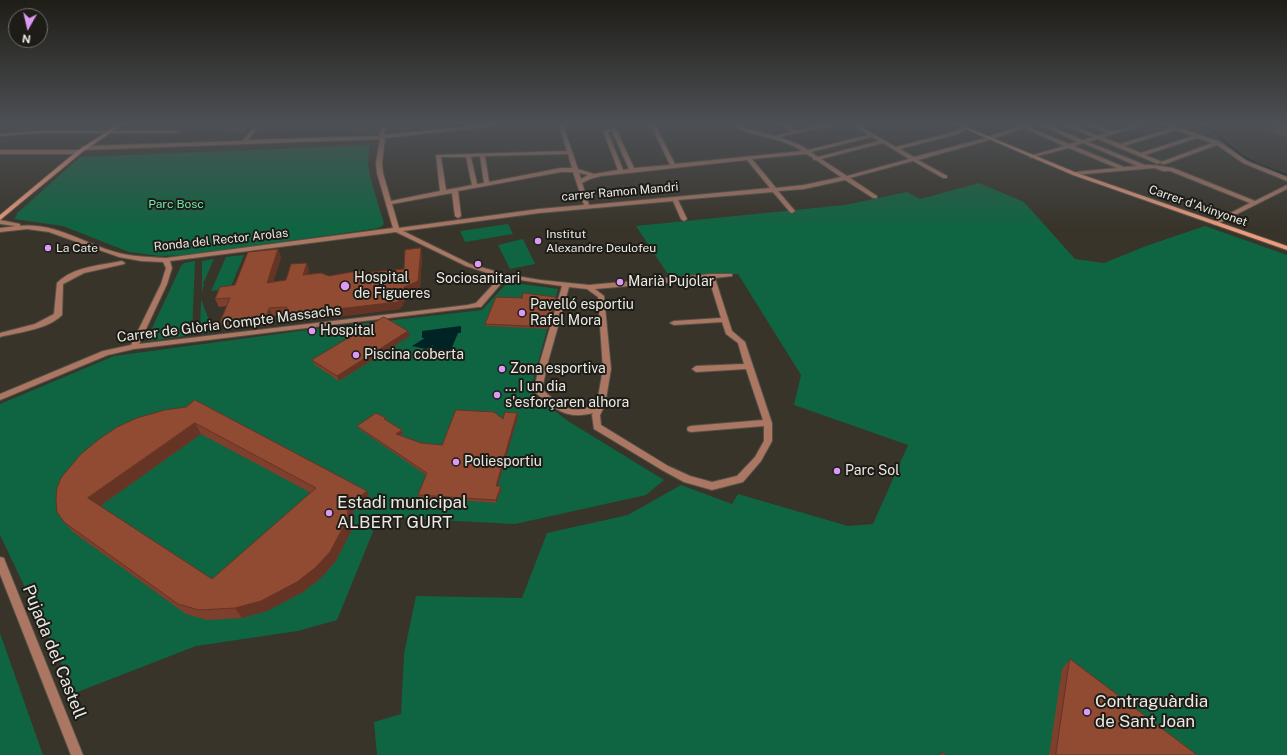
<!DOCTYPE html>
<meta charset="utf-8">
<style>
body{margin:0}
#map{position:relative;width:1287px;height:755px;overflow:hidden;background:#38342a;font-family:"Public Sans",sans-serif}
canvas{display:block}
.north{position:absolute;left:8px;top:8px;width:40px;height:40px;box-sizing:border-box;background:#1d1c17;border:1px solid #6f6e69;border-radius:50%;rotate:188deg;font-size:11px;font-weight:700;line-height:16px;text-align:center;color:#ebe9e3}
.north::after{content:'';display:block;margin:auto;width:14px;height:18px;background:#dc99f5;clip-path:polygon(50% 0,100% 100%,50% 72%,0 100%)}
</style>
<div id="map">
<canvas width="1287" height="755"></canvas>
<div class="north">N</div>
</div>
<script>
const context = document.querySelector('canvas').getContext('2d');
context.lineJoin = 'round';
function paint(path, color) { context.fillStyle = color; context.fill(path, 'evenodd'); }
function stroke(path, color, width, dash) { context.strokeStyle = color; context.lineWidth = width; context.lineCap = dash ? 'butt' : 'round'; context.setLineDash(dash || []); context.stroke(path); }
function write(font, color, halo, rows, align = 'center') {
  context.font = font + ' "Public Sans",sans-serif'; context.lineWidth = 4; context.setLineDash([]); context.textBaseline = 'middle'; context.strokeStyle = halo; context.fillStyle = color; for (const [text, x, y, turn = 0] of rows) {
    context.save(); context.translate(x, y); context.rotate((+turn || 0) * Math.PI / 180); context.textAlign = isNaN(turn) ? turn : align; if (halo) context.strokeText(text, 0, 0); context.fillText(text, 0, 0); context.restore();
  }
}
const green = new Path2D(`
 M369,145L370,146L368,165L371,180L384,224L379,228L189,255L160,256L129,252L63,226L14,219L17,215L16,214L80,157Z
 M979,183L1024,202L1075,259L1104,263L1146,246L1205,226L1287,255V755H377L374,722L401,714L404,654L416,596L522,598L547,533L628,515L681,485L732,504L738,494L848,526L873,524L908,445L794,405L801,375L738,274L669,276L636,226L845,205L907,192L920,199Z
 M508,224L513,234L465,242L460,231Z
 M523,239L535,264L510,269L498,245Z
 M244,255L230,289L211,291L226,257Z
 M214,259L203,284H204L202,293V261Z
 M195,261L192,335L149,341L147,339L181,266L184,263Z
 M508,282L558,289L530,392L568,421L664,480L646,495L515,524L379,517L337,620L298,631L196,646L75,693L0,535V404L114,356L307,330L482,310Z
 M201,299L210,323L215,332L200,334Z
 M0,633L43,755H0Z`);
const water = new Path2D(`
 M461,326V333H458L448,357L426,361L433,345L426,349L412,346L425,338H422V331Z`);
const stream = new Path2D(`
 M1204,125C1216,132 1225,142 1236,151C1251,163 1269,169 1287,175`);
const street = new Path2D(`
 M256,125H260L248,140L379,136L383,125H387L384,135L485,125H496L494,126L385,138L382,163L383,173L391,201L440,191L436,155L567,151L559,125H563L578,169L594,174L618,170L603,131L614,128L616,129L634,168L670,165L651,125H655L675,164L802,151C781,137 754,137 732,126V125H737L746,129L774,136L791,132L782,125H787L796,131L823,125H830V126L779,137L800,145L808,150L869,135L852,125H857L896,147L954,132L964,127L968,128L958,134L900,149L914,157L982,139L1020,126L1022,125H1031L1028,127L1069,144L1078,142L1041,125H1046L1083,140L1093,137L1066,126V125H1071L1098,136L1107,133L1090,126V125C1098,125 1104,131 1112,131C1119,132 1132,125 1141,125V126L1103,137L1120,144L1172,128L1166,125H1171L1220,142L1247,161L1287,177V181L1243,163L1217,145L1165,164H1161V162L1212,143L1197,138L1145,155L1160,161L1161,162L1158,164L1098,139L1088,142L1145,165C1154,164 1163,167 1173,168L1255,201L1287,185V189L1215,225L1213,224V222L1250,203L1170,171H1163L1154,168L1073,175L1072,174L1075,172L1117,168L1069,148L1030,158V156L1064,146L1024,128L986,141L918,160L947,176V178H943L913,161L850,178L877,196V198H873L845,180L804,189L778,191L795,211L792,213L790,212L773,192L678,200L687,219L684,221L681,219L673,201L539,213L403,231L470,264L505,274L540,280L589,285L711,274H732V276L715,278L732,331L745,342L772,423V441L761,461L743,482L712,490L684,482L662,470L594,429L592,415L593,413C567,420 553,409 535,392L534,390L540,362L562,286L506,278L481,307H478L134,349L108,355L0,400V394L103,351L131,345L161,284L166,268L163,262L141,261L119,257L49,232L27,229L0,232V228L16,226L0,224V220L20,224V226C57,222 89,247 123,254C137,257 152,257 166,258L393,228L377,173L376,163L380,139L84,150L81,148L84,146L242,141ZM1176,130L1193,136L1141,153L1124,146ZM612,131L629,169L623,170L608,132ZM872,137L879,141L818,157L811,152ZM883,143L909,159L847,176L821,159ZM1083,143L1137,166L1124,167L1074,146ZM568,154L572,168H561L489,182L485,156ZM806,154L813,158V160H816L841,177L804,185L776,188L752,159ZM480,156L484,183L477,184L471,157ZM441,157H466L472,185L446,190ZM747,160L770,188L589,205L582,183L590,179L601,176ZM561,172H573L584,205L539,209L399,228L392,204L452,193L455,216L458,218L461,216L458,191ZM579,173L588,175L581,179ZM396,232L466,266L500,277L476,303L468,305L139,344L167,284L172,268L170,261ZM709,279L721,318L674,321L670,323L674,325L722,322L726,334L738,343L744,364L696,366L692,369L696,372L746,369L763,420L691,426L688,427L687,429L688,431L691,432L764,426V441L755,457L737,476L712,482L690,476L668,466L601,425L600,415L605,405L611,369L604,296L595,289ZM569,287L587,289L598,297L603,369L597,403C572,417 561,407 542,389L548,362Z
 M37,131H176L178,132L176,133H37L0,136V134Z
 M0,150H79L82,152L79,154H0Z
 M122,261L125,263L124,264L84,273L63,284L62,315C47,330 19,332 0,337V333L35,324L54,314L57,283C72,267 101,265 122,261Z
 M0,557L4,558L5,561L83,755H71L0,574Z`);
const secondary = new Path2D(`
 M117,125H122L81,153L0,220V215L77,151Z
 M956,125H961L1077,173L1287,246V250L1073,175Z`);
const wall = new Path2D(`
 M231,125H250L245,132H232L230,126Z
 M1265,125H1287V139L1263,127Z
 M278,249L281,257L273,282L286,280L309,270L308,274L329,276L364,273L404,269L422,256L420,289L406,294V299L400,309L288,323L285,315L273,316L270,325L224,330L220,322L227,306L219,307L215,299L235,285Z
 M557,299L548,329L486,326L485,324Z
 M410,336L339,381L315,365L312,360Z
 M165,410L371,501L360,511L354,507L352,530L335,562L321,578L303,592L267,611L242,618L207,620L186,614L73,532L64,522ZM201,434L311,493L212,579L100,506Z
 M517,413L518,416L497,486H501V489L496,503L419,497L418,495L426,475L358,428L357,426L386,418L387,421L402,430L403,433L400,435L421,443L442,445Z
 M1070,659L1197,755H1049L1062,669Z`);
const shadedWall = new Path2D(`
 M243,125H250L245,132L242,126Z
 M421,248L422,256L420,289L406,294V299L400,309L288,323L285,315L404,287Z
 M278,249L281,257L270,290L267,283Z
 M307,263L309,270L306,282L303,275Z
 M556,297L557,299L548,329V327Z
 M269,308L273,316L270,325L266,317Z
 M408,331L410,336L339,381L337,376Z
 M517,413L518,416L497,488L496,486Z
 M195,423L201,434L96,509L88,498Z
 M402,430L403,433L397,437L396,434Z
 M501,486V489L496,503V500Z
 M367,491L371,501L360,511L356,500Z
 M349,497L354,507L352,530L335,562L321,578L303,592L267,611L242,618L235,608Z`);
const building = new Path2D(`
 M231,125H243L242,126H230Z
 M1270,125H1287V134Z
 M421,248L418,281L404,287V292L398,302L285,315L287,307L269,308L266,317L220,322L230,298L215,299L220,287L235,285L248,252L278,249L267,283L286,280L291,264L307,263L303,275L321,273L329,276L363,270L362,273L404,269L405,250Z
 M523,293L556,297L548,327L485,324L496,297L522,298Z
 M384,317L408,331L337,376L312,360Z
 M195,400L367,491L356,500L349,497L347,520L330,552L315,568L297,582L261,601L235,608L199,610L178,604L64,522L57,512L56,499L57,488L61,478L80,455L98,440L117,427L137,418L165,410L186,407ZM195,423L316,488L212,579L88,498Z
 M456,410L494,412L503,419L505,412L517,413L496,486H501L496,500L418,495L427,473L357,426L376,413L386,418L384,419L402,430L396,434L421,443L442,445Z
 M1070,659L1197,755H1056Z
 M942,752L945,755H941Z`);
const markers = [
 [538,241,4,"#dc99f5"],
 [48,248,4,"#dc99f5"],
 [478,264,4,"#dc99f5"],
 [620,282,4,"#dc99f5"],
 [345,286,5,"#dc99f5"],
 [522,313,4,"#dc99f5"],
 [312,331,4,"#dc99f5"],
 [356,355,4,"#dc99f5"],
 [502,369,4,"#dc99f5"],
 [497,395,4,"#dc99f5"],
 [456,462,4,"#dc99f5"],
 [837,471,4,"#dc99f5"],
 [329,513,4,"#dc99f5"],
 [1087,712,4,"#dc99f5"]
];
const farStreetnames = [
 ["carrer Ramon Mandri",620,192,-5],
 ["Carrer d'Avinyonet",1198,206,19],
 ["Ronda del Rector Arolas",221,240,-6]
];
const farParknames = [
 ["Parc Bosc",176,204]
];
const farPoinames = [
 ["Institut",546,234],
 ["Alexandre Deulofeu",546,248],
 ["La Cate",56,248]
];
const poiNames = [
 ["Hospital",354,278],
 ["de Figueres",354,294],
 ["Sociosanitari",478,279,"center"],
 ["Marià Pujolar",628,282],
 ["Pavelló esportiu",530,305],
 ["Rafel Mora",530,321],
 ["Hospital",320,331],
 ["Piscina coberta",364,355],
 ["Zona esportiva",510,369],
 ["... I un dia",505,387],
 ["s'esforçaren alhora",505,403],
 ["Poliesportiu",464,462],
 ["Parc Sol",845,471]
];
const streetNames = [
 ["Carrer de Glòria Compte Massachs",229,324,-7]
];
const nearPoinames = [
 ["Estadi municipal",337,503],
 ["ALBERT GURT",337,523],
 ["Contraguàrdia",1095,702],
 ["de Sant Joan",1095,722]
];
const nearStreetnames = [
 ["Pujada del Castell",54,652,68]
];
paint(green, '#0f6441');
paint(water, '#002326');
stroke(stream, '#002326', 2);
stroke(street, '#555148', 2);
stroke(secondary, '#555148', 2);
paint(street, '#ab7763');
paint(secondary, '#ef9b7b');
paint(wall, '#7e402c');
paint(shadedWall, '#663424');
paint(building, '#924b33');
stroke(building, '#663424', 1);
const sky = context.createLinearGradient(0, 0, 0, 230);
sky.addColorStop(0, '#1f1d17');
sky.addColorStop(0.54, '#4d5055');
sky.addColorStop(1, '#4d505500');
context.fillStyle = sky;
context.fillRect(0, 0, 1287, 230);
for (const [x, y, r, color] of markers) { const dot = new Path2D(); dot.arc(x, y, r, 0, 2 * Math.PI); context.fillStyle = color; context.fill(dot); stroke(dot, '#1d1c17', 1.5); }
write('12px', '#ebe9e3', '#1d1c17', farStreetnames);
write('12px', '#76e7ae', '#1d1c17', farParknames);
write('12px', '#ebe9e3', '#1d1c17', farPoinames, 'left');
write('14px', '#ebe9e3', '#1d1c17', poiNames, 'left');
write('14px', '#ebe9e3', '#1d1c17', streetNames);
write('17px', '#ebe9e3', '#1d1c17', nearPoinames, 'left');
write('17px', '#ebe9e3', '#1d1c17', nearStreetnames);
</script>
